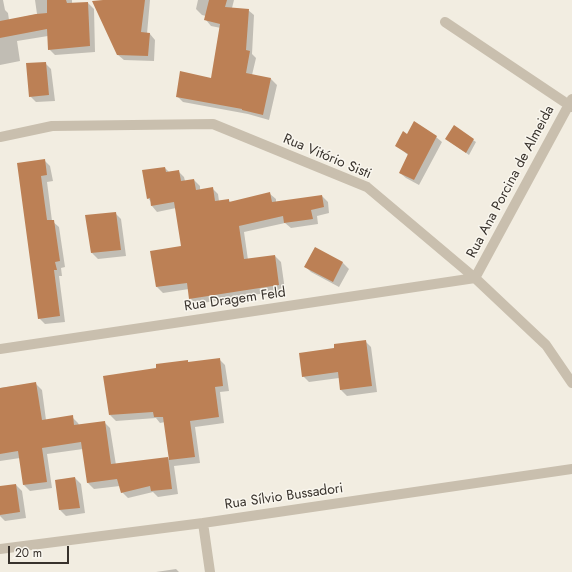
<!DOCTYPE html>
<meta charset="utf-8">
<style>
body{margin:0}
#map{position:relative;width:572px;height:572px;overflow:hidden;background:#f2ede1;font-family:Jost,sans-serif}
canvas{display:block}
.scale{position:absolute;left:8px;top:546px;width:61px;height:18px;box-sizing:border-box;border:2px solid #38322c;border-top:0;padding-left:5px;font-size:12px;line-height:14px;white-space:nowrap;color:#38322c;-webkit-text-stroke:3px #f9f6ee;paint-order:stroke}
</style>
<div id="map">
<canvas width="572" height="572"></canvas>
<div class="scale">20 m</div>
</div>
<script>
const context = document.querySelector('canvas').getContext('2d');
context.lineJoin = 'round';
function paint(path, color) { context.fillStyle = color; context.fill(path, 'evenodd'); }
function stroke(path, color, width, dash) { context.strokeStyle = color; context.lineWidth = width; context.lineCap = dash ? 'butt' : 'round'; context.setLineDash(dash || []); context.stroke(path); }
function write(font, color, halo, rows, align = 'center') {
  context.font = font + ' Jost,sans-serif'; context.lineWidth = 3; context.setLineDash([]); context.textBaseline = 'middle'; context.strokeStyle = halo; context.fillStyle = color; for (const [text, x, y, turn = 0] of rows) {
    context.save(); context.translate(x, y); context.rotate((+turn || 0) * Math.PI / 180); context.textAlign = isNaN(turn) ? turn : align; if (halo) context.strokeText(text, 0, 0); context.fillText(text, 0, 0); context.restore();
  }
}
const shadow = new Path2D(`
 M0,0H3L5,10L8,13L9,20L37,14L35,0H72V4L88,3L94,9L95,52L55,55L49,49L48,36L17,41L20,61L0,65Z
 M104,0H150L147,34H150L155,40L154,61L124,60L118,55Z
 M198,0H234L232,8L248,10L254,15L252,54L256,58L252,75L271,79L277,85L269,120L248,114L183,102L177,96L212,79L221,28L211,26L206,20V16L202,15L196,9Z
 M45,63L51,69L55,101L36,102L30,96Z
 M408,135L436,137L442,142L419,185L406,178L400,173L408,155L396,145Z
 M473,140L476,142L469,155L449,141Z
 M44,160L50,166L53,181L47,182L52,221L59,227L65,267L61,268L62,276H59L65,322L45,324L39,318L19,164Z
 M165,168L169,172L178,171L184,177L185,181L194,180L200,186V190L212,188L218,194L219,201L229,200L231,203L270,194L276,199V202L322,196L328,202L329,213L317,216L318,224L291,228L285,223L244,232L248,260L275,256L281,262L285,290L196,304L190,298L189,289L163,293L157,287L151,252L182,247L176,208L157,212L152,206L151,202L148,198Z
 M115,213L121,219L126,256L98,259L92,253L87,216Z
 M315,248L343,263L349,269L339,287L311,272L305,266Z
 M365,341L371,347L377,392L347,396L341,390L339,378L309,382L303,376L335,348Z
 M219,359L225,365L229,391L220,392L224,423L195,427L200,463L174,466L178,494L158,497L153,492L128,498L122,492L120,486L94,489L88,483L83,449L47,454L52,488L30,491L24,485L20,458L0,461V388L35,383L42,390L46,420L72,417L78,423L79,425L104,422L110,428L116,465L168,458L170,460L165,422L160,423L156,418L116,421L110,415L157,369L187,361L189,363Z
 M75,478L81,484L85,513L66,516L60,510L56,480Z
 M16,485L22,491L26,518L5,521L0,516V487Z
 M176,569L179,572H156Z`);
const building = new Path2D(`
 M47,0H66L67,3L88,2L90,46L48,50L47,29L0,38V21L36,14L47,13Z
 M103,0H145L141,32L150,33L148,56L117,55L92,1Z
 M209,0H227L225,7L249,9L246,50L250,51L246,73L271,78L263,115L242,110V109L176,97L180,71L211,78L220,24L204,20Z
 M46,62L49,95L29,97L26,63Z
 M414,121L437,136L414,180L399,173L408,154L395,146L403,131L407,134Z
 M454,125L474,139L466,153L445,139Z
 M45,159L47,175L41,176L47,220H54L60,261L55,262L57,270H54L60,316L38,319L17,163Z
 M165,167L166,172L179,170L181,181L194,179L196,190L213,187L215,201L229,199V202L270,192L272,202L322,195L324,207L311,210L313,219L284,223L283,216L239,226L244,259L275,255L279,285L189,299L187,283L156,287L150,251L181,246L174,202L151,206L150,198L147,199L142,170Z
 M116,212L121,250L91,253L85,215Z
 M315,247L343,262L333,282L304,267Z
 M366,340L372,386L340,390L338,372L302,377L299,353L334,348V344Z
 M220,358L223,386L215,387L219,417L190,421L195,457L169,460L163,417H154L153,412L109,415L103,376L156,368V364L188,360V362Z
 M36,382L42,420L73,415L74,425L105,421L111,464L168,457L172,489L151,491L150,486L121,493L117,479L87,483L81,442L42,448L47,482L23,485L18,451L0,454V388Z
 M75,477L80,508L59,510L55,480Z
 M16,484L20,512L0,515V486Z`);
const minor = new Path2D(`
 M445,22L572,107
 M0,137L52,126L213,124L367,187L475,278L546,345L572,383
 M475,278L572,99
 M0,349L475,278
 M203,523L210,572
 M0,549L203,523L572,469`);
const streetNames = [
 ["Rua Vitório Sisti",327,157,23],
 ["Rua Ana Porcina de Almeida",511,182,-62],
 ["Rua Dragem Feld",235,300,-8],
 ["Rua Sílvio Bussadori",284,497,-8]
];
paint(shadow, '#0003');
paint(building, '#bc8055');
stroke(minor, '#c9bfae', 10);
write('14px', '#38322c', '#f9f6ee', streetNames);
</script>
